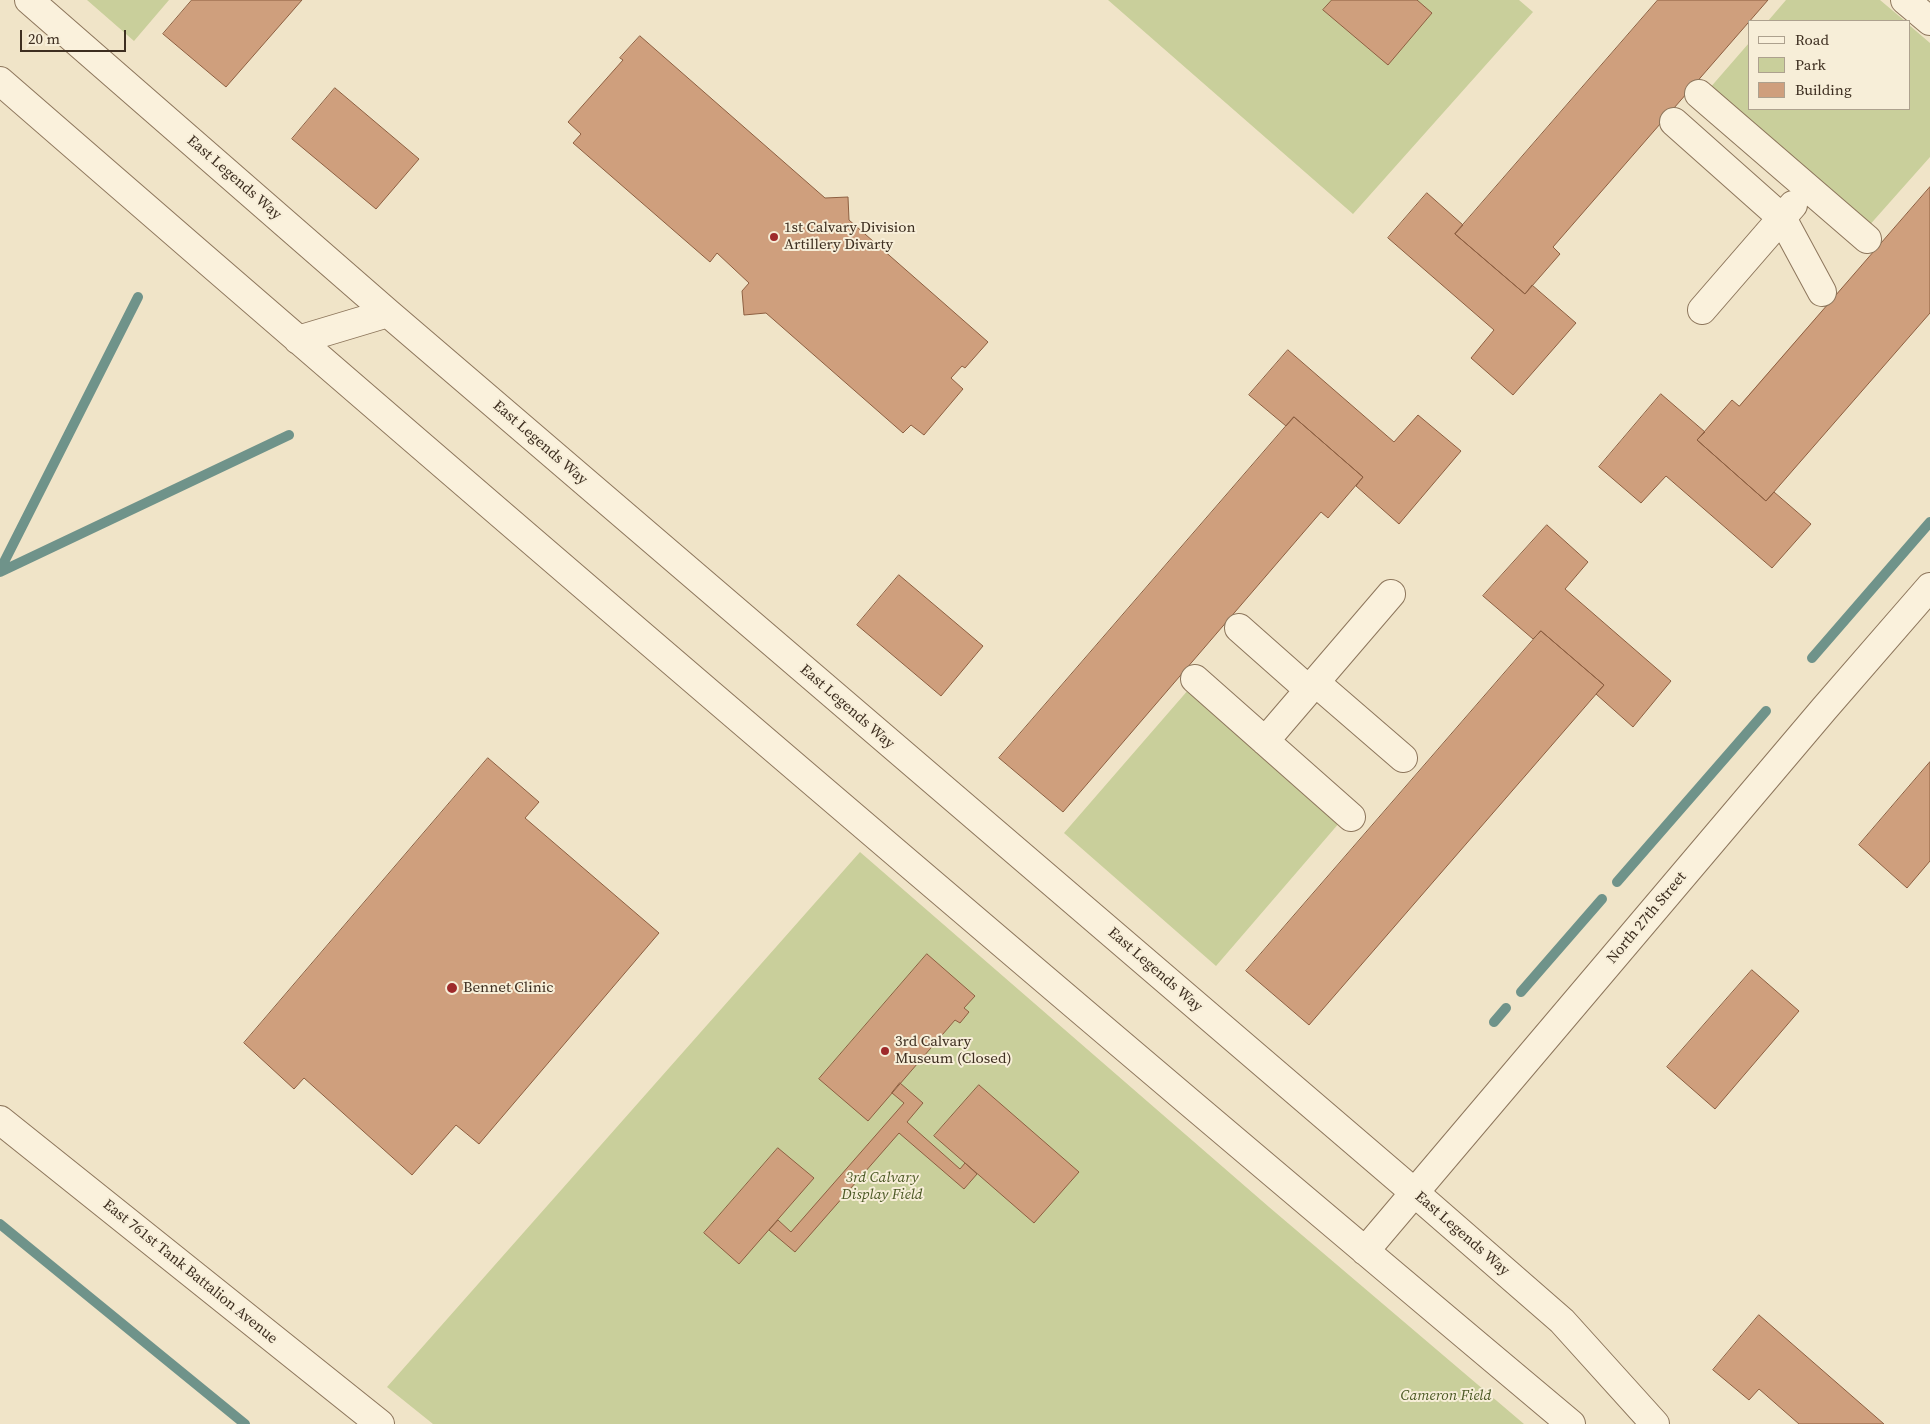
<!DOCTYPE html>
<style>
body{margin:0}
#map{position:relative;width:1930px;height:1424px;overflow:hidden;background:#f0e4c8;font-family:"Source Serif 4",serif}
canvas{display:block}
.legend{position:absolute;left:1748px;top:20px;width:162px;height:90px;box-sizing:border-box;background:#f7eed8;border:1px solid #ada18e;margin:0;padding:6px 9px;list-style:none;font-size:15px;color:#3d2e20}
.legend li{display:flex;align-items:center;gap:10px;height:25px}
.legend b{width:25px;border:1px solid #ada18e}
.scale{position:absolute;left:20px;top:30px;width:106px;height:22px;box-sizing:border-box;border:2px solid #3d2e20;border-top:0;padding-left:6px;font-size:15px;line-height:18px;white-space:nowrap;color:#3d2e20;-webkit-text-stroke:4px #f7eed8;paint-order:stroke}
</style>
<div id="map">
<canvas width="1930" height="1424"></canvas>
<ul class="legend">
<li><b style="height:6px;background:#faf1dc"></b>Road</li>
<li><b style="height:14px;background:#c9cf9b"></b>Park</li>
<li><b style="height:14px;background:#cf9f7d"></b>Building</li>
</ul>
<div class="scale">20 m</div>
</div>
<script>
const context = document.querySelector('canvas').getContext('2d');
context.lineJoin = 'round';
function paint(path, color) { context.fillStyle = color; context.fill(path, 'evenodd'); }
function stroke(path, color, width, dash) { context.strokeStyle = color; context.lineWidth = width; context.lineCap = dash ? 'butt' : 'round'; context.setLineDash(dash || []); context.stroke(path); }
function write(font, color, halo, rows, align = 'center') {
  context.font = font + ' "Source Serif 4",serif'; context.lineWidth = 4; context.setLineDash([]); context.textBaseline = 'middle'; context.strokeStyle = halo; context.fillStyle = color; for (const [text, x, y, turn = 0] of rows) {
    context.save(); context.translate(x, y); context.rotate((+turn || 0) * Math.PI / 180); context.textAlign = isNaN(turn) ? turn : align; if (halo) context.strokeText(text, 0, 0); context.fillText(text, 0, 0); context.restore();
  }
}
const green = new Path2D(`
 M87,0H169L134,41Z
 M1108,0H1519L1533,12L1353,214Z
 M1786,0H1880L1905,21H1768Z
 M1909,25L1930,43V157L1867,228L1709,89L1749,43V109H1909Z
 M1189,689L1340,822L1216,966L1064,833Z
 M860,852L1269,1207L1524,1424H433L387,1387Z`);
const stream = new Path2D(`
 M0,570L138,297
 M0,572L289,435
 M1812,658L1930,522
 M1617,882L1766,711
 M1521,992L1602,899
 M1494,1022L1506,1008
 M0,1224L245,1424`);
const building = new Path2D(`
 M192,0H302L226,87L163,34Z
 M1332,0H1417L1432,13L1388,65L1323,10Z
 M1658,0H1768L1553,247L1560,254L1525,294L1455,234Z
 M640,36L825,198L848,197L849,220L988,342L965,368L962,366L951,378L963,389L924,435L911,425L903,433L766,313L744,315L742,291L749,283L717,253L710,262L573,143L581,134L568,122L623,60L620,58Z
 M335,88L419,159L376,209L292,139Z
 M1930,187V313L1766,501L1697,440L1732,400L1739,406Z
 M1427,193L1463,225L1455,234L1525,294L1532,285L1576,323L1513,395L1471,358L1494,330L1388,238Z
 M1288,350L1394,442L1418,415L1461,451L1399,524L1356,486L1363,477L1294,417L1286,426L1249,395Z
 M1661,394L1705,432L1697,440L1766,501L1774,492L1811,524L1772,568L1666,476L1641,503L1599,467Z
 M1294,417L1363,477L1328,518L1321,512L1063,812L999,758Z
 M1547,525L1588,562L1565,589L1671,681L1633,727L1596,694L1604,685L1541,631L1533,639L1483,596Z
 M899,575L983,646L941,696L857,625Z
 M1541,631L1604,685L1309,1025L1246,971Z
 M488,758L539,802L525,818L659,933L479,1144L456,1125L412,1175L304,1078L294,1089L244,1043Z
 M1930,762V861L1907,888L1859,845Z
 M927,954L975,996L964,1008L969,1012L960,1023L955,1020L868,1121L819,1079Z
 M1752,970L1799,1011L1715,1109L1667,1067Z
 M900,1083L923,1103L907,1122L960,1169L965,1163L977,1174L964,1189L899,1133L795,1252L769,1230L778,1220L791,1232L904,1103L892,1093Z
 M979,1085L1079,1172L1034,1223L934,1136Z
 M778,1148L814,1178L739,1264L704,1233Z
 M1759,1315L1884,1424H1799L1759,1389L1749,1400L1713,1370Z`);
const minor = new Path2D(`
 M29,0L388,313L1415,1193L1562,1321L1655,1424
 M1905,0L1930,21
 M0,81C520,533 1043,981 1571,1424
 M1699,94L1867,239
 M1674,122L1782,218L1822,292
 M1702,310L1793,205
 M298,340L388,313
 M1239,628L1309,690
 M1195,679L1351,817
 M1315,682L1403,758
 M1265,741L1391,594
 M0,1120L380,1424
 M1365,1251L1824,709L1930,587`);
const markers = [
 [774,237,5,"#9e2a2b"],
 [452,988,6,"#9e2a2b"],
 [885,1051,5,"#9e2a2b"]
];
const streetNames = [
 ["East Legends Way",234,178,41],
 ["East Legends Way",540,443,41],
 ["East Legends Way",847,707,41],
 ["North 27th Street",1647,918,-50],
 ["East Legends Way",1155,970,41],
 ["East Legends Way",1462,1234,41],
 ["East 761st Tank Battalion Avenue",190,1272,39]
];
const poiNames = [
 ["1st Calvary Division",784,228],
 ["Artillery Divarty",784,245],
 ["Bennet Clinic",463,988],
 ["3rd Calvary",895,1042],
 ["Museum (Closed)",895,1059]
];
const parkNames = [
 ["3rd Calvary",882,1178],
 ["Display Field",882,1195],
 ["Cameron Field",1446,1396]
];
paint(green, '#c9cf9b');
stroke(stream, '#6f938a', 10);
paint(building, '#cf9f7d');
stroke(building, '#8d5f41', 1);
stroke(minor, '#8d765c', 30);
stroke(minor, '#faf1dc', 28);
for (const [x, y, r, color] of markers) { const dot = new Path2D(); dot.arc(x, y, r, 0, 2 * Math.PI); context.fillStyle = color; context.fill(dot); stroke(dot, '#f7eed8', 2); }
write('15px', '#3d2e20', '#f7eed8', streetNames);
write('15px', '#3d2e20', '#f7eed8', poiNames, 'left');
write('italic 15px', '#4d5a26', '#f7eed8', parkNames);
</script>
